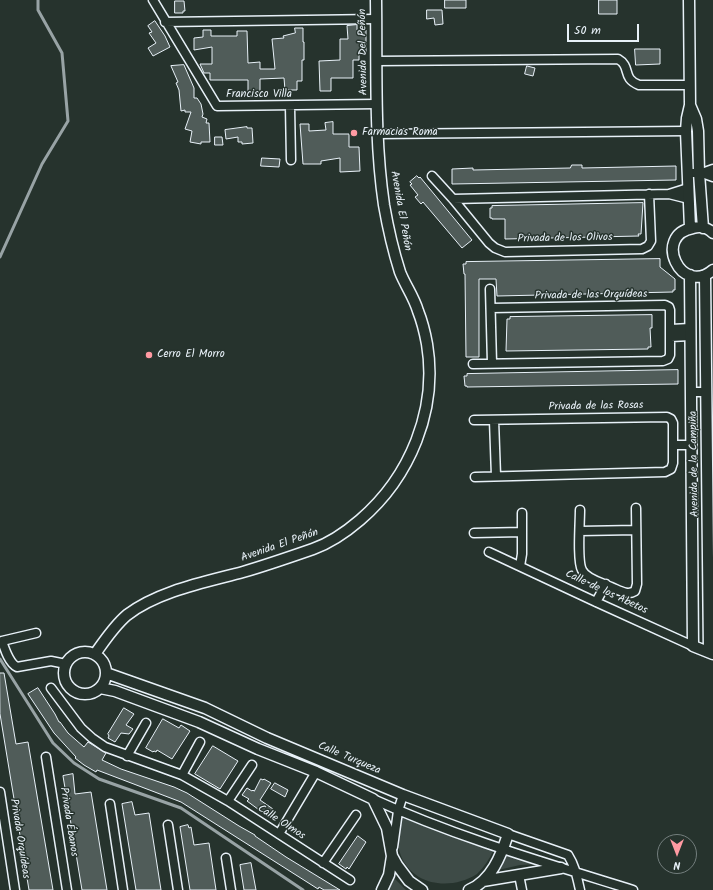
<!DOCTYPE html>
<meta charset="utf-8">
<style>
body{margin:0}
#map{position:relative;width:713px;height:890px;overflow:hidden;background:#26332d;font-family:Kalam,sans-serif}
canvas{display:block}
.north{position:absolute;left:657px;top:834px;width:40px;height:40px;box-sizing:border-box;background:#26332d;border:1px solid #747f7e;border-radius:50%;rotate:180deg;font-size:11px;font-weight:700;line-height:16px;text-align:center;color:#e8f1f8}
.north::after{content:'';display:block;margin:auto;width:14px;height:18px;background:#ff9aa2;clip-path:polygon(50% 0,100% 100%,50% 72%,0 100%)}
.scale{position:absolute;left:567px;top:24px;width:72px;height:18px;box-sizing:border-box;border:2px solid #e8f1f8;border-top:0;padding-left:5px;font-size:12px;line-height:14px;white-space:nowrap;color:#e8f1f8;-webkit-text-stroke:3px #26332d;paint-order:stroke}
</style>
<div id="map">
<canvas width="713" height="890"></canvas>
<div class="north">N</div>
<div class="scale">50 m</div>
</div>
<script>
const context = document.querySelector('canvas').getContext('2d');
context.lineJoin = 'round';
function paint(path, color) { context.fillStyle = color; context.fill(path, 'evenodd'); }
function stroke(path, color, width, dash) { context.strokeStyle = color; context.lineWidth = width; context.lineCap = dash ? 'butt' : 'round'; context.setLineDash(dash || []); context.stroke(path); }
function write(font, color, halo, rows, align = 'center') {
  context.font = font + ' Kalam,sans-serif'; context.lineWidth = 3; context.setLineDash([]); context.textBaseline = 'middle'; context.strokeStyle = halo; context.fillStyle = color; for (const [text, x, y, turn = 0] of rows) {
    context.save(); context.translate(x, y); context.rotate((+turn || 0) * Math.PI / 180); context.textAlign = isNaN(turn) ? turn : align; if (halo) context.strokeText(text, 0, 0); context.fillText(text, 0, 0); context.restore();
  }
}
const green = new Path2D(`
 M402,817L493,851C489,860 484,867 477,874C452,890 414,887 401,856C396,842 396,830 402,817Z
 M506,855L539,864L520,865L498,870L501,865Z
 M393,877L406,890H387Z`);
const stream = new Path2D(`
 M0,257L42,164L68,121L62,53L38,10V0
 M0,659L53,743L74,763L99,779L181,808L303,890`);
const building = new Path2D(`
 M445,0H466V8H445Z
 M599,0H617V14H599Z
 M175,1H184L185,11H183V13H175Z
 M427,10H442L443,24L435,25L434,18L427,19Z
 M155,21L165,36L170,47L153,56L148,48L156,43L149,33L152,32L148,26Z
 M357,25V30H366V54H359V60H353V78H331V91H320L319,61L340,60V39H348L347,26Z
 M295,28H303V42H304V60H302V81H297V90H285L284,78L260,79V93H248V80H210V73H204L200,64H212V47L194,50V38L203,37V30H211V36H237V31H247L248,63L260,62V69H275L272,39L284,38L283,36L295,33Z
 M635,49H660V64L636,65Z
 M184,65L194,88V98H197L201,104L203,114L202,117L207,119L206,123H209L210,142H201V144L190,142L192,131L185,129L191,112H185V110L181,111L179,90L176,83L178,82L171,66Z
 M527,66L535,68L533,76L525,74Z
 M333,122V134H349V147H359L360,171L340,172V158L321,161V164H303L300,124H309V131L326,130L325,123Z
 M247,127V128H252L253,143L242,144V142H238V137L226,139L225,130Z
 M215,137H222L223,145H215Z
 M262,158L280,159L279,167L261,166Z
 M572,165H582V168L676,166V180L452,184V169L473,168V170L570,168Z
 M417,176L419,178L420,177L472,240L462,248L423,202L421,204L415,197L418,195L410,185L412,184L410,182Z
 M643,203L641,234H638L639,236L505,239V219H492V218H490V208H492V206Z
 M660,259V267L675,279V290H673V292L497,296L496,279H479V357H466L465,274H464L463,264H466V262Z
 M652,315V328H650L651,347H648V349L506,351L507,319H510V317Z
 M678,370V384L467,387V386H465L464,376H467V374Z
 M0,673H4L16,744L28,742L53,890H29L0,714Z
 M38,688L55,714L59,722H60L68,733L84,747L88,742L106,753L102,760L121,769L174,787L187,793L239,826L255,835V836L286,857L340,890H324L319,887L318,889L181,802L97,770L96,772L84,765L75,758L76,757L54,733L28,694Z
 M124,708L134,714L126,725L133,729L129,734L121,733L115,742L108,738L109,736L108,734Z
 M163,719L179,728L181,725L190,731L172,759L157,750L156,752L154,751L153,752L146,748Z
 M213,746L238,761L220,789L195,774Z
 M73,774L75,794L91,792L107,890H82L63,776Z
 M261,779L263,780L264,779L271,783L260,800L273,809L272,810L274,812L270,818L247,801L249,799L242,795L247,788L252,791L253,790L254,791Z
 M275,783L288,790L285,797L271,789Z
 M132,802L135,815L149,813L161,890H136L122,804Z
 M188,825L189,828L191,827L194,845L209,843L216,890H190L180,827Z
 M358,836L366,842L349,869L347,867L346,869L339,864Z
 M251,863L256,890H244L240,865Z`);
const minor = new Path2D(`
 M153,0L217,106L377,104
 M165,22L376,19
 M377,61L618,59C632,67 621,78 639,85H690
 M290,106L291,160
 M377,134L686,131
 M688,173H702L713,169
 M702,173L713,177
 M432,176L453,199L489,243L495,248L505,252L642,249L648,246L651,241L649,194
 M669,194L689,199
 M453,199L669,194L688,188
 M490,289L492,363
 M671,329L690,328
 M671,337L690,336
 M473,364L663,361L668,359L670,355V310L669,307L665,305L491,308
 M691,392H706
 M474,420L667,417L671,419L673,423V463L671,469L665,472L475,477
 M494,420L496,476
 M673,445H691
 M580,510C580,522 577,561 582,570C586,579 603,583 611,587C619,590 627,596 635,591L637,584L636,508
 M580,531L636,530
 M474,533L522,532
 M489,552L596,602L693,646
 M520,566L522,554V513
 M596,602L606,584
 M36,633L2,641C5,650 9,663 17,667L51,661L66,664
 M51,688L81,728L92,738L105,747L182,775L228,801L350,880
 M127,756L146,723
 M46,757L67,890
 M182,775L200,742
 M0,792L15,890
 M373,799C456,837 546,863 633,890
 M228,801L252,765
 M110,804L123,890
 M168,825L178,890
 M279,834L316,772
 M508,834L568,855C575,866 577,877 580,890
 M393,847L398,811L403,795
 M226,858L231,890
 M323,863L356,815
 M519,875L522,890`);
const tertiary = new Path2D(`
 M689,0L690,105L687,118L686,131L690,228
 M690,105L696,119L698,131L699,173L703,228
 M713,233C708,228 700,226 693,228C652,235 681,297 713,270
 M690,275L693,646L713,654
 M705,275L709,652
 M64 673a21 21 0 1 1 42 0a21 21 0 1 1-42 0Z
 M95,654C105,640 114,626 127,615C158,591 206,582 243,572C267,565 290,557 313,549C330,543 346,532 360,520C410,477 438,410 427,344C425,333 422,321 418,311C414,297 405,285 400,272C393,250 388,228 384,205C374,138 377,68 376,0
 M106,673L205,708L267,738L403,795L508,834C501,856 491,881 469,890
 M100,688L115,691L199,722L258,749L316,772L373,799L387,828L392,856L397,865L409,881L422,890
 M483,881L561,868
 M382,890L389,875L392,856`);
const markers = [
 [354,133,4,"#ff9aa2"],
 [149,355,4,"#ff9aa2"]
];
const streetNames = [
 ["Avenida Del Peñón",364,52,-91],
 ["Francisco Villa",259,95],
 ["Avenida El Peñón",400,211,80],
 ["Privada de los Olivos",565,239,-1],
 ["Privada de las Orquídeas",591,296,-1],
 ["Privada de las Rosas",596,407,-1],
 ["Avenida de la Campiña",695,464,-91],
 ["Avenida El Peñón",280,546,-19],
 ["Calle de los Abetos",606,593,25],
 ["Calle Turqueza",349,759,23],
 ["Privada Ébanos",68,822,81],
 ["Calle Olmos",281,823,33],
 ["Privada Orquídeas",19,839,81]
];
const poiNames = [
 ["Farmacias Roma",362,133],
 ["Cerro El Morro",157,355]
];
paint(green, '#3e4b47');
stroke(stream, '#98a3a5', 3);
paint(building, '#505c59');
stroke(building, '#e8f1f8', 1);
stroke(minor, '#e8f1f8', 11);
stroke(tertiary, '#e8f1f8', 13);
stroke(minor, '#26332d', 8);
stroke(tertiary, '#26332d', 10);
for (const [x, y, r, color] of markers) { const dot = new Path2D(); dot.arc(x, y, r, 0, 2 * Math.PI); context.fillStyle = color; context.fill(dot); stroke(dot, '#26332d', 1.5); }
write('11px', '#e8f1f8', '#26332d', streetNames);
write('11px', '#e8f1f8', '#26332d', poiNames, 'left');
</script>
